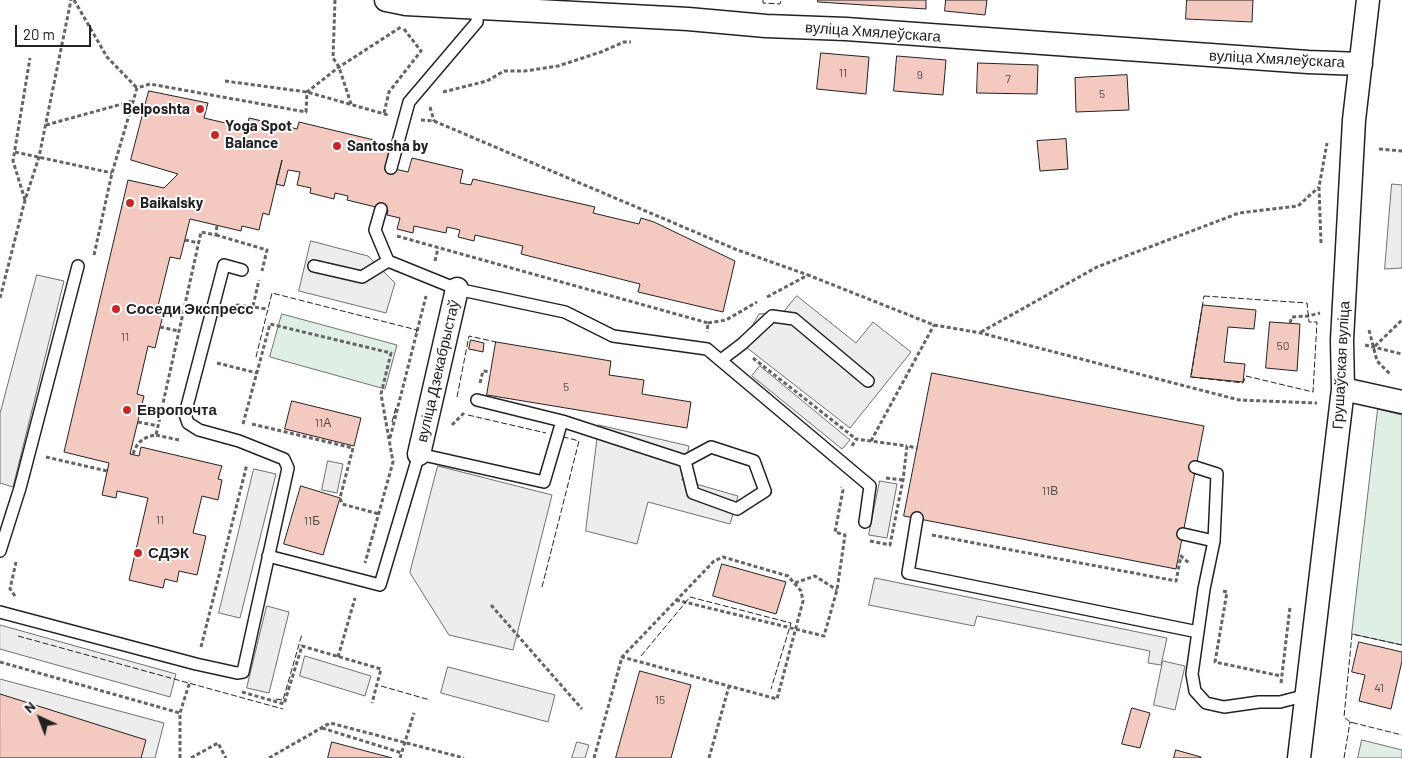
<!DOCTYPE html>
<meta charset="utf-8">
<style>
body{margin:0}
#map{position:relative;width:1402px;height:758px;overflow:hidden;background:#fff;font-family:Barlow,sans-serif}
canvas{display:block}
.north{position:absolute;left:15px;top:693px;width:50px;height:50px;-webkit-text-stroke:4px #fff;paint-order:stroke;rotate:317deg;font-size:14px;font-weight:700;line-height:20px;text-align:center;color:#222}
.north::after{content:'';display:block;margin:auto;width:18px;height:22px;background:#222;clip-path:polygon(50% 0,100% 100%,50% 72%,0 100%)}
.scale{position:absolute;left:15px;top:25px;width:76px;height:22px;box-sizing:border-box;border:2px solid #222;border-top:0;padding-left:6px;font-size:15px;line-height:18px;white-space:nowrap;color:#222;-webkit-text-stroke:4px #fff;paint-order:stroke}
</style>
<div id="map">
<canvas width="1402" height="758"></canvas>
<div class="north">N</div>
<div class="scale">20 m</div>
</div>
<script>
const context = document.querySelector('canvas').getContext('2d');
context.lineJoin = 'round';
function paint(path, color) { context.fillStyle = color; context.fill(path, 'evenodd'); }
function stroke(path, color, width, dash) { context.strokeStyle = color; context.lineWidth = width; context.lineCap = dash ? 'butt' : 'round'; context.setLineDash(dash || []); context.stroke(path); }
function write(font, color, halo, rows, align = 'center') {
  context.font = font + ' Barlow,sans-serif'; context.lineWidth = 4; context.setLineDash([]); context.textBaseline = 'middle'; context.strokeStyle = halo; context.fillStyle = color; for (const [text, x, y, turn = 0] of rows) {
    context.save(); context.translate(x, y); context.rotate((+turn || 0) * Math.PI / 180); context.textAlign = isNaN(turn) ? turn : align; if (halo) context.strokeText(text, 0, 0); context.fillText(text, 0, 0); context.restore();
  }
}
const green = new Path2D(`
 M282,314L397,345L385,389L270,357Z
 M1378,409L1402,415V645L1352,634Z
 M1362,740L1402,750V758H1358Z`);
const parking = new Path2D(`
 M1392,184L1402,185V268L1385,269Z
 M311,241L368,256L395,283L386,313L299,291Z
 M37,275L64,281L13,487L0,483V414Z
 M797,296L856,343L873,322L911,352L850,428L742,344L759,314L783,312Z
 M760,366L850,440L842,449L752,376Z
 M599,425L689,446L682,480L738,496L730,524L648,502L637,544L586,531Z
 M328,461L343,464L337,493L322,490Z
 M438,466L552,495L513,650L449,635L410,573Z
 M254,469L276,474L240,618L219,613Z
 M880,481L897,484L887,538L869,535Z
 M875,578L1167,638L1161,665L1148,663L1150,651L977,616L974,626L869,605Z
 M267,606L289,612L269,693L247,688Z
 M0,625L176,674L170,697L0,649Z
 M305,656L371,676L365,696L300,676Z
 M1163,661L1185,666L1175,710L1154,705Z
 M448,667L555,695L548,722L441,693Z
 M0,679L164,723L155,758H0Z
 M577,742L589,745L585,758H572Z`);
const building = new Path2D(`
 M818,0H926V9L818,2Z
 M946,0H987L985,15L945,11Z
 M1187,0H1253L1252,22L1186,19Z
 M821,53L869,57L866,94L817,89Z
 M897,56L946,60L943,95L894,91Z
 M978,63L1038,65L1037,94L977,93Z
 M1127,75L1129,110L1076,112L1075,78Z
 M149,91L208,103L204,118L247,128L249,118L297,129L299,122L374,140L372,147L389,151L386,167L408,172L412,158L463,170L460,183L471,185L473,179L595,207L593,213L639,224L641,218L654,222L735,261L723,312L638,292L640,284L521,254L523,246L475,235L474,241L458,237L460,230L447,227L446,233L414,226L413,233L397,229L400,218L387,215L388,210L347,200L348,196L335,193L334,199L310,193L311,188L297,185L300,172L288,170L284,186L276,184L282,160L269,215L263,213L259,230L242,226L241,231L190,219L180,259L170,257L158,306L165,308L160,327L155,348L148,346L137,394L144,396L130,454L139,456L141,447L222,466L218,479L222,480L218,500L202,496L193,533L206,536L197,575L179,571L177,582L165,579L163,588L129,580L148,498L117,491L116,498L102,495L109,463L64,452L128,180L164,188L178,174L131,160Z
 M1066,139L1068,169L1040,171L1037,141Z
 M1203,305L1256,310L1254,329L1228,327L1224,362L1245,364L1243,382L1191,377Z
 M1270,322L1300,324L1297,371L1266,368Z
 M471,340L484,343L483,352L469,349Z
 M496,342L611,361L609,375L644,380L642,394L691,402L687,428L487,395Z
 M932,373L1204,426L1176,569L904,516Z
 M292,401L361,418L354,446L285,429Z
 M301,486L340,498L323,555L284,544Z
 M722,564L786,582L776,614L713,596Z
 M1359,642L1402,652V661L1391,709L1359,701L1365,675L1352,672Z
 M640,671L691,685L671,758H616Z
 M0,694L146,740L141,758H0Z
 M1132,708L1150,713L1140,748L1122,744Z
 M332,742L392,758H328Z
 M1176,750L1201,757V758H1174Z`);
const path = new Path2D(`
 M74,0L107,57L137,88
 M335,0L333,58L339,67L351,104
 M225,81L307,92L388,115
 M443,92L487,81L504,71H525L558,66L601,52L624,42H631
 M430,107L434,121
 M384,113L389,92L421,51L404,29
 M421,120L434,121L735,249L808,275
 M46,125L133,101
 M1379,149L1402,151
 M15,152L112,173
 M25,200L13,161L30,58
 M216,235L267,250L262,271
 M397,236L708,323L707,332
 M185,240L199,243
 M1321,243L1319,187L1327,143
 M94,255L112,173L137,88L150,84L306,112L307,92L339,67L401,27
 M435,261L438,248
 M767,297L808,275L934,325L981,333L1239,400L1317,403
 M0,298L25,200L39,157L71,0
 M253,306L259,280
 M232,311L237,305L268,309
 M708,323L726,320L757,302
 M1290,323L1292,317L1308,316L1320,313
 M160,327L179,331
 M1369,330L1377,361L1390,374
 M981,332L1097,267L1239,213L1298,206L1319,187
 M1365,345L1402,354
 M1375,346L1402,320
 M753,358L856,439
 M217,363L257,373
 M480,383L483,371L491,372
 M138,422L158,426
 M243,424L270,324L391,353L381,394L393,462L365,563
 M252,424L353,448L340,498L342,504L379,514
 M452,425L465,412
 M156,435L179,440
 M390,438L426,296
 M871,441L934,325
 M852,446L856,439L907,446
 M133,454C137,442 143,437 156,435L201,232L216,235L217,225
 M46,457L107,471
 M886,478L903,480
 M932,535L1176,581L1181,556L1190,564
 M870,541L890,545L903,480L907,446L918,448
 M795,583L815,576L837,590
 M1223,591L1227,592L1215,662L1281,676
 M15,596L10,589L16,562
 M676,600L824,636L837,590L845,535L835,532L843,490L841,487
 M491,605L582,709
 M201,647L247,464
 M338,657L355,598
 M0,662L180,713
 M1281,683L1290,607
 M242,692L284,704L302,646L381,669L372,703
 M322,728L402,753
 M180,758V713L190,681
 M191,758L218,743L226,758
 M269,758L330,723L464,758
 M400,758L414,713
 M594,758L622,657L714,561L723,557L788,576L801,591L803,601L777,699L622,657
 M709,758L729,686`);
const lane = new Path2D(`
 M391,168L409,102L477,22L478,7
 M381,209L375,230L388,261L457,289L565,312L613,336L707,349L870,486L865,522
 M314,266L362,277L388,261
 M721,360L742,344L772,316L794,319L868,381
 M562,421L685,461L711,447L754,461L765,491L737,509L693,493L685,461
 M1195,467L1217,474L1214,541L1204,589L1192,674L1195,691L1206,703L1224,707L1259,702H1280L1307,695
 M917,518L908,573L1198,632
 M1183,534L1214,541
 M0,551L20,488L78,266
 M268,556L380,585L419,454L544,482L562,421L477,400
 M0,612L196,664L237,673L243,672L288,468L284,459L239,441L199,430L188,423L185,414L224,265L242,270`);
const street = new Path2D(`
 M386,0L406,4L688,19L766,26L846,29L1308,62L1361,64
 M1343,389L1402,402
 M419,454L457,289
 M1299,758L1343,389L1342,340L1354,120L1368,0`);
const fence = new Path2D(`
 M763,0V3L780,4L781,0
 M1204,296L1307,303L1309,322H1317L1313,392L1246,376L1243,383L1191,377Z
 M256,357L272,293L417,330L416,333
 M457,397L469,336L496,342
 M468,415L546,433
 M392,422L396,407
 M542,587L579,441L564,437
 M18,636L283,709
 M1402,645L1352,634L1344,717L1350,722L1402,735
 M641,656L690,597L791,623L771,689
 M381,686L430,700
 M276,699L283,700L302,634
 M1344,758L1350,722L1352,723`);
const markers = [
 [200,109,5,"#c62828"],
 [215,135,5,"#c62828"],
 [337,146,5,"#c62828"],
 [130,203,5,"#c62828"],
 [116,309,5,"#c62828"],
 [127,410,5,"#c62828"],
 [138,553,5,"#c62828"]
];
const numberNames = [
 ["11",843,73],
 ["9",920,75],
 ["7",1008,79],
 ["5",1102,94],
 ["11",125,337],
 ["50",1283,346],
 ["5",566,387],
 ["11А",323,423],
 ["11В",1050,491],
 ["11",160,520],
 ["11Б",312,521],
 ["41",1379,688],
 ["15",660,700]
];
const streetNames = [
 ["вуліца Хмялеўскага",873,32,4],
 ["вуліца Хмялеўскага",1277,59,3],
 ["Грушаўская вуліца",1341,365,-87],
 ["вуліца Дзекабрыстаў",438,371,-77]
];
const poiNames = [
 ["Belposhta",190,109,"right"],
 ["Yoga Spot",225,126],
 ["Balance",225,143],
 ["Santosha by",347,146],
 ["Baikalsky",140,203],
 ["Соседи Экспресс",126,309],
 ["Европочта",137,410],
 ["СДЭК",148,553]
];
paint(green, '#e0efe3');
stroke(green, '#6f6f6f', 1);
paint(parking, '#ededed');
stroke(parking, '#6f6f6f', 1);
paint(building, '#f3c9c0');
stroke(building, '#222', 1);
stroke(lane, '#222', 14);
stroke(street, '#222', 25);
stroke(path, '#646464', 3, [4, 2.5]);
stroke(lane, '#fff', 11);
stroke(street, '#fff', 22);
stroke(fence, '#222', 1, [6, 2.5]);
for (const [x, y, r, color] of markers) { const dot = new Path2D(); dot.arc(x, y, r, 0, 2 * Math.PI); context.fillStyle = color; context.fill(dot); stroke(dot, '#fff', 2); }
write('12px', '#564c4a', null, numberNames);
write('15px', '#222', '#fff', streetNames);
write('bold 15px', '#222', '#fff', poiNames, 'left');
</script>
